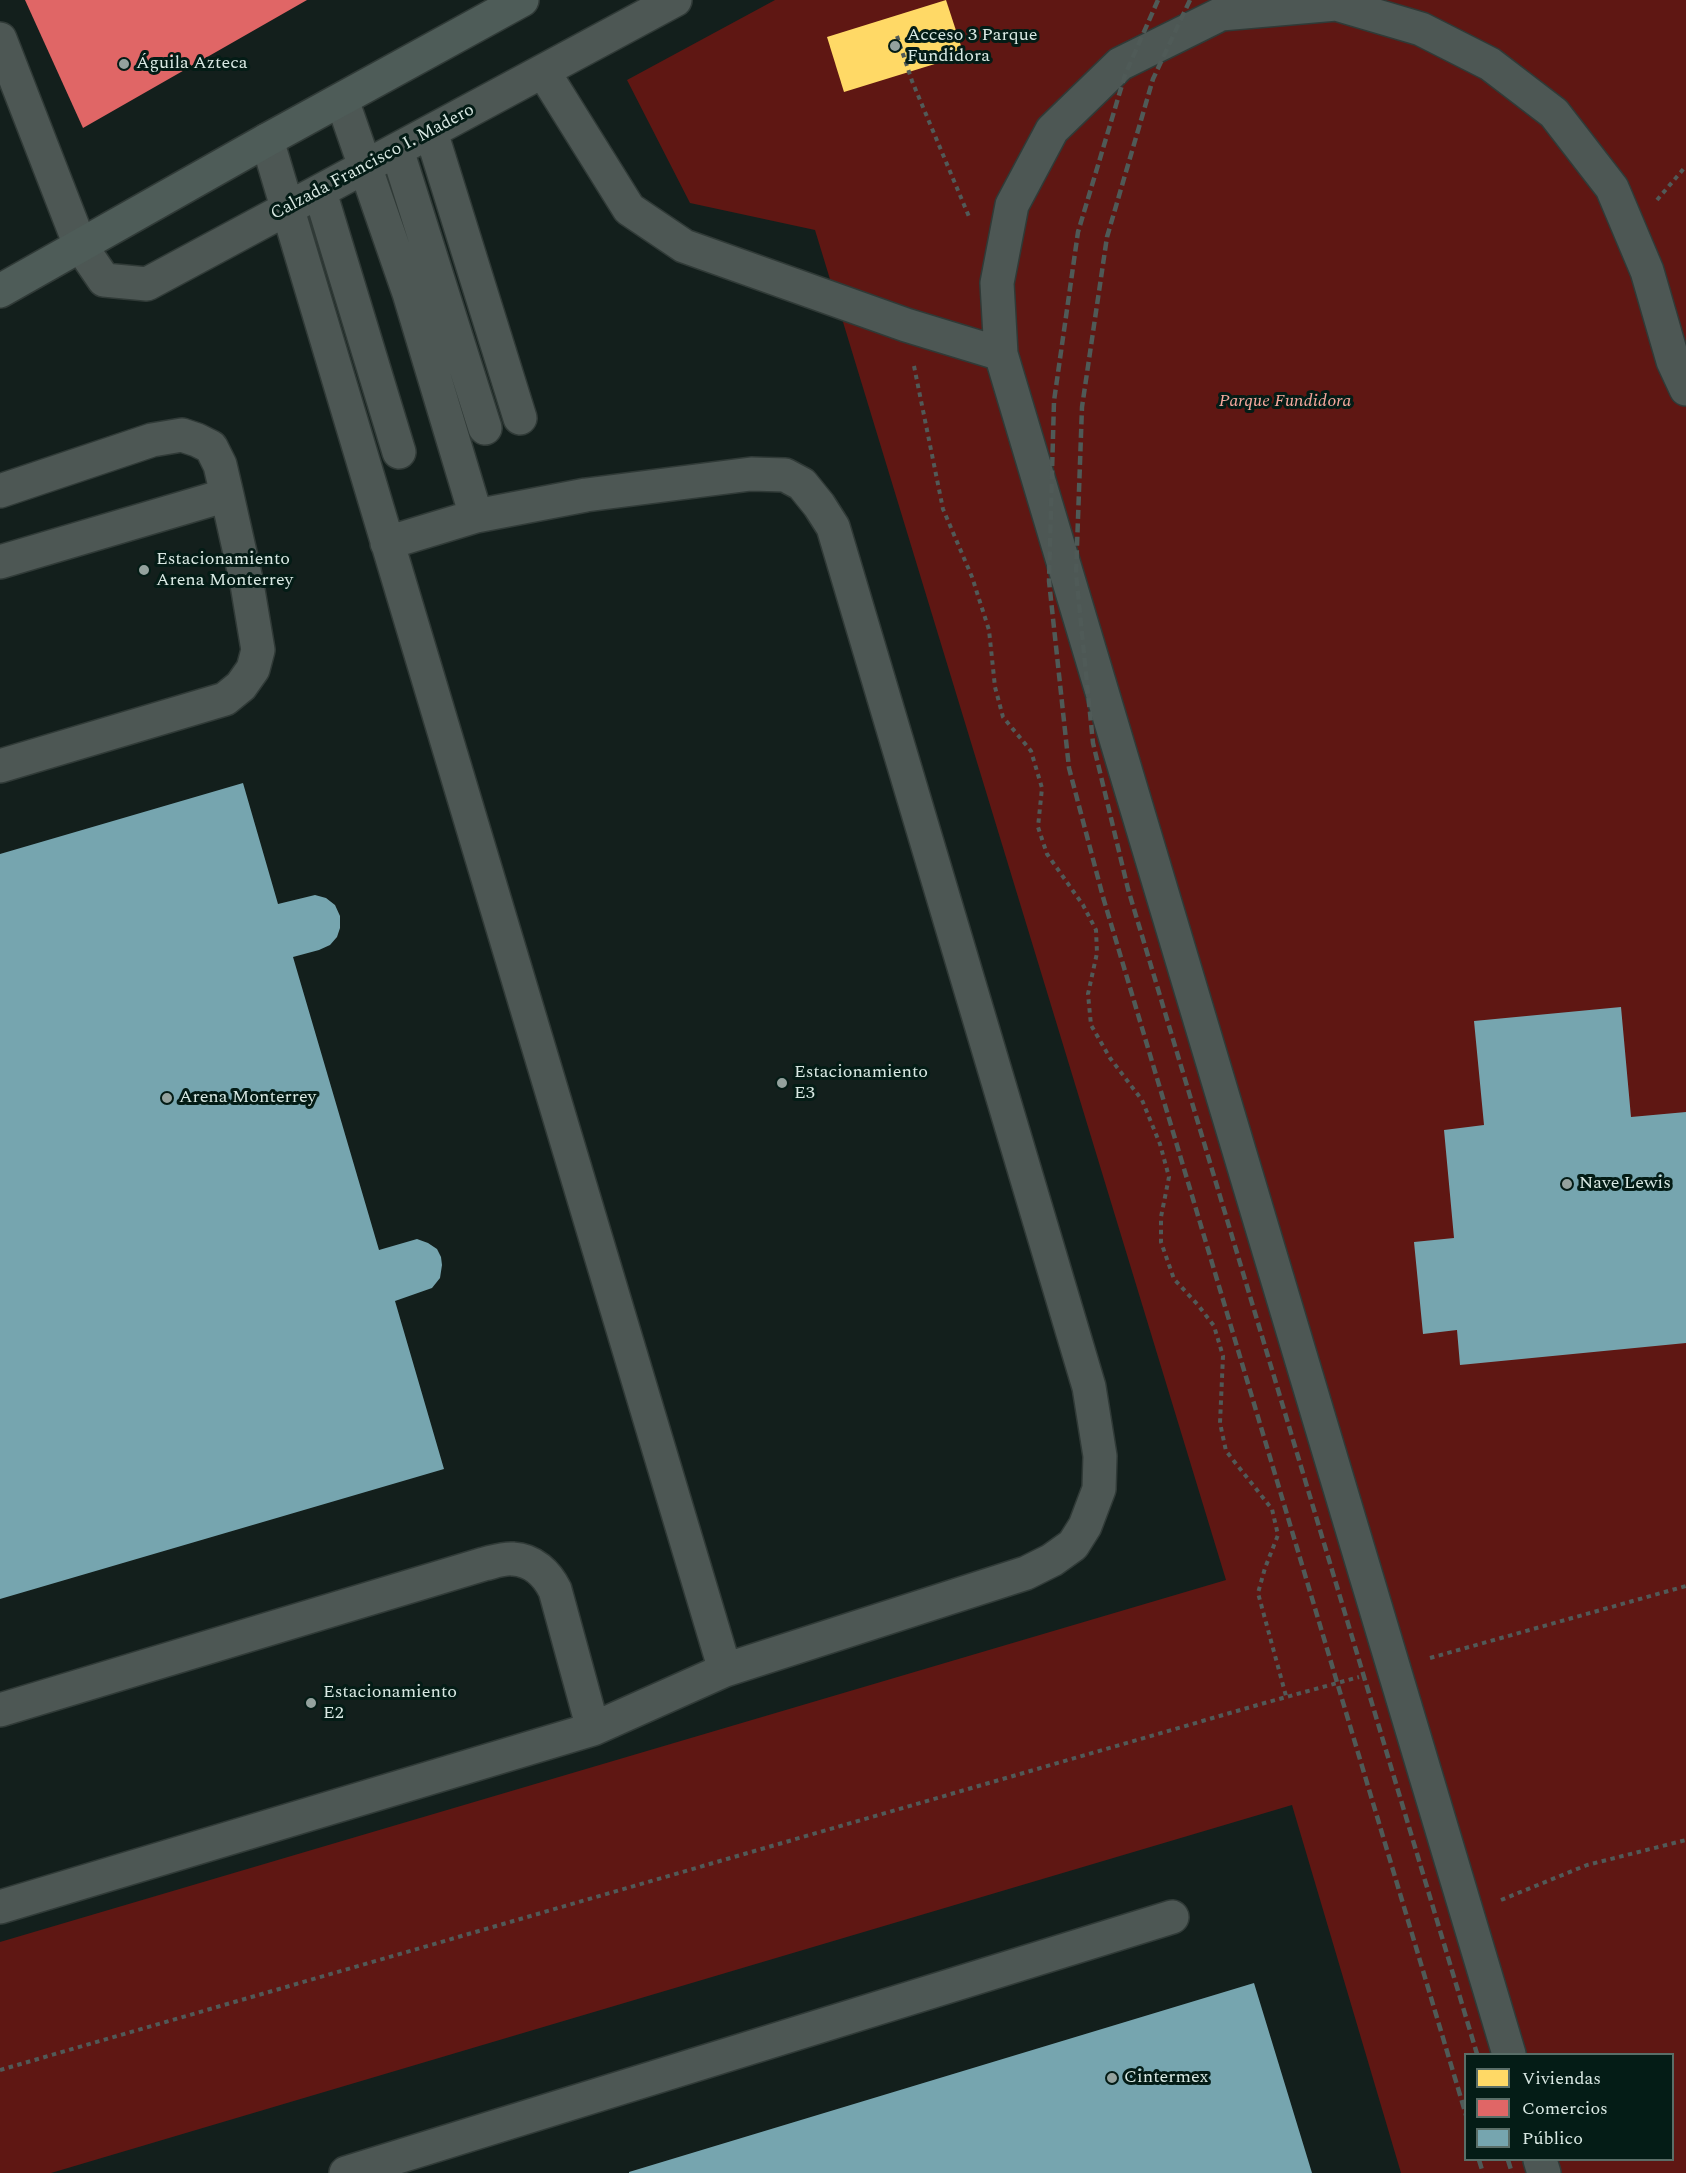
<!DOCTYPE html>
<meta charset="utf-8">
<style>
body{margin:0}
#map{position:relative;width:1686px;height:2173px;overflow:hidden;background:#131f1c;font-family:Spectral,serif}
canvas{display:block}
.legend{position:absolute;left:1464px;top:2053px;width:210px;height:108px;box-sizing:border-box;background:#041c16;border:2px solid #5a6e68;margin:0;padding:8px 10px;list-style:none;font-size:18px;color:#dae9e4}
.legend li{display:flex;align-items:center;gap:12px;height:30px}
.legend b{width:30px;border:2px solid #5a6e68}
</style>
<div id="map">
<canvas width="1686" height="2173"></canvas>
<ul class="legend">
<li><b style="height:16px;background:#ffd966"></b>Viviendas</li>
<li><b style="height:16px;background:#e06666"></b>Comercios</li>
<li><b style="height:16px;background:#76a5af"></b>Público</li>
</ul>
</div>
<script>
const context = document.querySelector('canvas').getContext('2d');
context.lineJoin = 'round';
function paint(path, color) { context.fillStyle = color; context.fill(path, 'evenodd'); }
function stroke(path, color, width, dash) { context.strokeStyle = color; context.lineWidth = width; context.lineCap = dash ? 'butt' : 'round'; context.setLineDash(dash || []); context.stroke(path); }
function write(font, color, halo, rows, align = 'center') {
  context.font = font + ' Spectral,serif'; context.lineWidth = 6; context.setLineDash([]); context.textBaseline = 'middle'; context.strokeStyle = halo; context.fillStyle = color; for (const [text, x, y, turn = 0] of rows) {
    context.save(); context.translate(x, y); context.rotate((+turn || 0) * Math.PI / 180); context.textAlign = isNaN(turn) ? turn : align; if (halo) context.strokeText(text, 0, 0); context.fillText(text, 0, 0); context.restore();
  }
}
const green = new Path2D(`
 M775,0H1686V2173H1401L1292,1805L51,2173H0V1942L1226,1580L815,230L690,203L627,80ZM1466,2054H1672V2160H1466Z`);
const homes = new Path2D(`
 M946,0L964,55L844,92L827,37Z`);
const shops = new Path2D(`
 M25,0H307L83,128Z`);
const public = new Path2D(`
 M243,783L278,904L315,895L326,898L335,905L340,916V928L337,937L330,945L319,950L293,957L379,1250L417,1239L428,1243L437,1249L441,1257L442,1265L440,1278L432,1288L395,1301L444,1469L0,1599V854Z
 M1621,1007L1631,1117L1686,1112V1343L1460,1365L1457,1330L1423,1334L1414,1242L1454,1238L1444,1130L1484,1125L1474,1021Z
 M1254,1983L1312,2173H629V2172Z`);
const path = new Path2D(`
 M897,36L912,81L970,219
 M1657,200L1686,166
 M914,366L943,509L972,577L989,630L995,687L1003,717L1031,751L1042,788L1038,827L1047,854L1083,905L1096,930L1097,953L1088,994L1091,1025L1110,1058L1142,1100L1160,1144L1169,1177L1161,1217V1242L1174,1279L1198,1305L1214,1326L1223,1356L1220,1423L1226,1451L1272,1509L1278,1535L1265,1568L1258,1593L1286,1696
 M1430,1658L1686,1586
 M1501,1900L1587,1865L1686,1840
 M0,2070L1261,1704L1359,1677`);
const minor = new Path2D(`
 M0,39L80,245L104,280L147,284L675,0
 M543,71L629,209L684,246L906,325L1001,354
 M342,100L409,293L476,516
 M431,132L520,418
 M267,140L725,1670
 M397,150L485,428
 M320,192L399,452
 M0,491L152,440L182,435L197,440L211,447L220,465L227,495L247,584L258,650L253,669L241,686L225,699L0,766
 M387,543L476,516L586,495L751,474L785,475L802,484L819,505L833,527L1089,1387L1100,1456L1099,1489L1085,1526L1073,1545L1052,1560L1026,1573L725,1670L593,1729
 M0,562L227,495
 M0,1710L484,1564C493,1562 504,1558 513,1559C533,1560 547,1574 555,1590L593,1729L0,1907
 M1509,2054L1001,354L997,283L1012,205L1052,130L1120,64L1221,14L1336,4L1421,29L1490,64L1554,113L1612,188L1647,271L1673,361L1686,389
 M1540,2160L1544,2173
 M346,2173L1172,1917`);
const major = new Path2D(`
 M0,291L267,140L522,0`);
const rail = new Path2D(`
 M1158,0L1125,75L1078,232L1054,401L1049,581L1069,768L1103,897L1466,2115
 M1190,0L1153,79L1107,237L1082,407L1076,574L1093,743L1128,889L1477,2054
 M1479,2160L1483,2173
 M1508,2160L1512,2173`);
const markers = [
 [895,46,6,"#94a29e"],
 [124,64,6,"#94a29e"],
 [144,570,6,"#94a29e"],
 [782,1083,6,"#94a29e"],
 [167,1098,6,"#94a29e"],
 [1567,1184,6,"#94a29e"],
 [311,1703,6,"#94a29e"],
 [1112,2078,6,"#94a29e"]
];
const poiNames = [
 ["Acceso 3 Parque",907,36],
 ["Fundidora",907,57],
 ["Águila Azteca",136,64],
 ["Estacionamiento",156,560],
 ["Arena Monterrey",156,581],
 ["Estacionamiento",794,1073],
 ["E3",794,1094],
 ["Arena Monterrey",179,1098],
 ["Nave Lewis",1579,1184],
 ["Estacionamiento",323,1693],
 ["E2",323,1714],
 ["Cintermex",1124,2078]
];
const streetNames = [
 ["Calzada Francisco I. Madero",373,163,-28]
];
const parkNames = [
 ["Parque Fundidora",1285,402]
];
paint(green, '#5f1713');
paint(homes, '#ffd966');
paint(shops, '#e06666');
paint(public, '#76a5af');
stroke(minor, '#303a37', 36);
stroke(major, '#303a37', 36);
stroke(path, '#515a58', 4, [4.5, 4.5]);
stroke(minor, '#4d5754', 33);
stroke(major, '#4e5c58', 33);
stroke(rail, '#4f5a57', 4.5, [9, 4.5]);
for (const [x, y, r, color] of markers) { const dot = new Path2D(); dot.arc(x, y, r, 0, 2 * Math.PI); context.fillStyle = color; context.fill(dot); stroke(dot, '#041c16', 2); }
write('18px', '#dae9e4', '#041c16', poiNames, 'left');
write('18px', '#dae9e4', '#041c16', streetNames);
write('italic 18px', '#f7a99e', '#041c16', parkNames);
</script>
